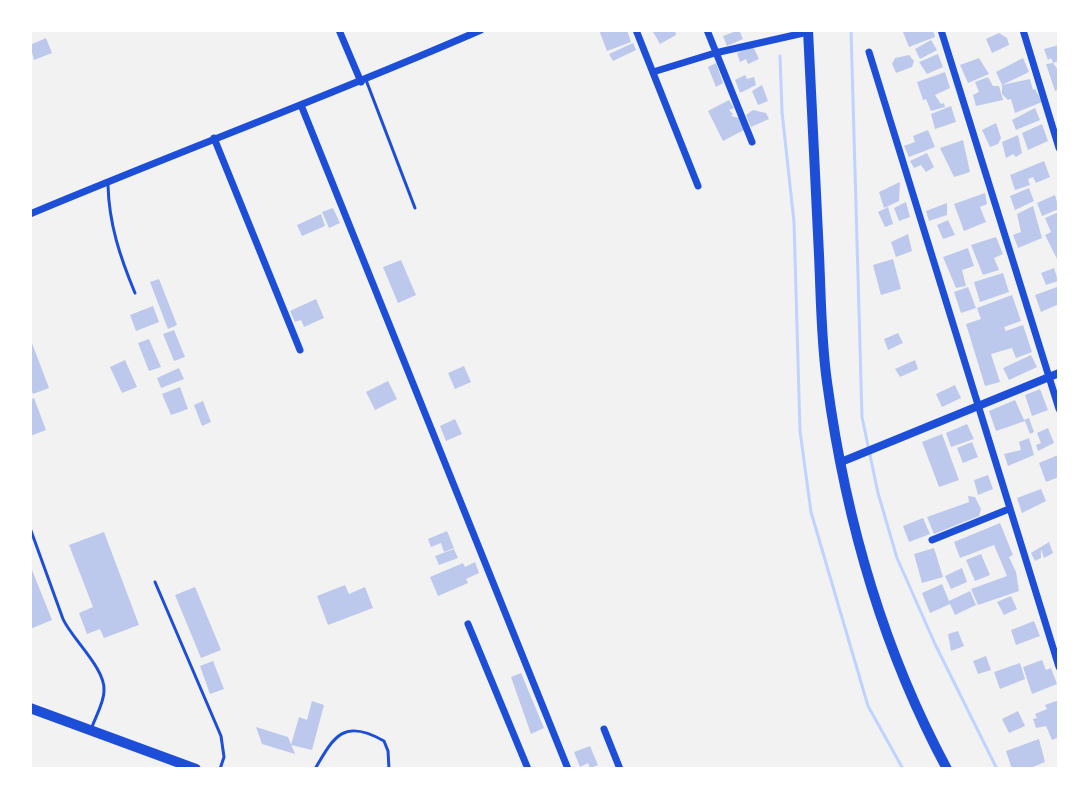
<!DOCTYPE html>
<style>
body{margin:0}
#map{position:relative;width:1089px;height:799px;overflow:hidden;background:#f2f2f2;font-family:"Exo 2",sans-serif}
canvas{display:block}
.frame{position:absolute;inset:0;border:32px solid #fff;pointer-events:none}
</style>
<div id="map">
<canvas width="1089" height="799"></canvas>
<div class="frame"></div>
</div>
<script>
const context = document.querySelector('canvas').getContext('2d');
context.lineJoin = 'round';
function stroke(path, color, width, dash) { context.strokeStyle = color; context.lineWidth = width; context.lineCap = dash ? 'butt' : 'round'; context.setLineDash(dash || []); context.stroke(path); }
function paint(path, color) { context.fillStyle = color; context.fill(path, 'evenodd'); }
const stream = new Path2D(`
 M851,30L862,417L878,493L897,558L935,644L997,769
 M780,56L782,112L794,222L800,431L811,512L868,706L903,769`);
const building = new Path2D(`
 M599,30H627L631,42L607,51Z
 M652,30H675L676,35L660,44Z
 M739,30L743,39L727,46L723,36Z
 M909,30H933L935,37L909,47L903,32Z
 M999,33L1007,38L1009,45L992,53L986,39Z
 M46,38L52,53L34,60L30,45Z
 M931,40L937,50L920,59L915,49Z
 M633,43L636,50L613,61L609,54Z
 M1059,45V61L1053,63L1051,58L1048,60L1044,49Z
 M753,46L759,59L748,64L746,59L740,62L737,53Z
 M938,54L943,67L927,74L919,62Z
 M909,55L914,61L912,67L896,73L892,64L895,58Z
 M979,58L989,74L968,83L960,65Z
 M1023,58L1029,72L1002,85L1030,79L1033,90L1035,89L1042,102L1015,113L1011,99L1008,100L1002,94V85L996,72Z
 M716,63L723,83L716,87L708,67Z
 M1053,63L1059,71V89L1055,91L1046,64Z
 M945,72L950,88L935,95L941,104L944,103L945,107L931,111L926,99L923,100L917,82Z
 M745,75L747,79L754,77L756,85L740,93L735,80Z
 M988,77L993,86H999L1003,100L976,106L973,95L979,92L975,82Z
 M762,85L768,101L758,105L752,91Z
 M729,100L734,108L729,110L733,114L731,116L740,118L744,130L723,141L708,111Z
 M951,106L956,122L935,129L931,114Z
 M1035,108L1040,120L1016,130L1012,120Z
 M753,110L766,113L769,119L751,127L746,115Z
 M996,123L1001,138L998,144L990,147L982,130Z
 M1042,124L1048,141L1028,150L1022,133Z
 M928,130L935,147L909,157L904,146L915,142L913,136Z
 M1018,135L1022,153L1016,157L1013,154L1006,158L1002,142Z
 M963,140L970,172L954,177L940,148Z
 M927,153L934,167L926,172L921,165L914,168L910,161Z
 M1044,161L1050,177L1036,183L1033,177L1028,179L1030,185L1015,190L1010,175Z
 M900,182L899,201L884,208L879,192Z
 M1029,188L1034,201L1015,210L1010,196Z
 M985,193L987,204L980,207L986,222L964,231L954,204Z
 M1055,195L1059,209L1042,216L1037,203Z
 M906,202L910,217L899,221L894,208Z
 M947,203V215L929,221L926,211Z
 M1033,206L1042,238L1018,248L1013,235L1021,232L1017,214Z
 M888,207L893,224L885,227L878,212Z
 M333,208L340,223L329,228L322,212Z
 M1059,212V263L1045,235L1051,232L1045,218Z
 M321,214L325,226L302,236L297,225Z
 M948,220L955,235L943,239L937,225Z
 M908,234L912,251L896,257L891,242Z
 M996,237L1003,254L994,258L999,270L983,275L971,245Z
 M968,248L974,266L962,270L966,286L956,288L943,257Z
 M893,259L901,289L881,295L873,265Z
 M401,260L416,295L398,303L383,267Z
 M1054,268L1058,281L1046,285L1041,273Z
 M1003,273L1009,292L980,302L974,282Z
 M159,279L177,325L168,329L150,282Z
 M968,287L976,308L961,313L954,292Z
 M1057,287L1059,304L1041,312L1035,295Z
 M1012,295L1021,321L1004,327L1006,331L1023,325L1032,352L1016,358L1012,348L991,354L1000,382L985,386L966,324L981,319L977,308Z
 M316,299L324,318L304,327L301,320L295,322L290,311Z
 M153,306L159,322L136,331L130,315Z
 M174,330L185,357L174,361L163,334Z
 M898,333L903,343L888,350L884,339Z
 M30,338L49,388L33,394L30,387Z
 M149,339L161,367L149,371L138,343Z
 M1031,355L1037,367L1009,380L1003,368Z
 M125,360L137,387L122,393L110,367Z
 M915,360L918,369L900,377L895,369Z
 M464,366L471,382L455,389L448,373Z
 M179,368L184,379L161,388L157,378Z
 M388,381L397,399L375,410L366,392Z
 M955,385L961,398L942,407L936,394Z
 M180,387L188,409L171,415L162,394Z
 M1040,389L1048,410L1032,416L1025,395Z
 M34,398L46,430L30,436V400Z
 M1015,400L1024,420L1029,418L1034,432L1030,434L1025,421L996,431L989,411Z
 M203,401L211,422L202,426L194,405Z
 M455,419L462,434L446,441L440,426Z
 M967,424L974,439L951,447L946,433Z
 M1048,428L1054,443L1038,451L1036,445L1041,443L1037,433Z
 M942,434L959,480L939,487L922,442Z
 M1029,438L1034,455L1008,466L1004,454L1021,450L1019,442Z
 M972,442L978,457L963,463L957,448Z
 M1058,455L1059,477L1046,482L1039,463Z
 M988,475L993,489L978,495L974,480Z
 M1041,489L1046,501L1022,513L1017,498Z
 M968,496L975,497L981,509L979,516L934,534L927,517L969,502Z
 M923,518L930,534L909,542L903,526Z
 M1000,523L1013,555L1009,557L1016,572L1019,591L978,605L971,589L1007,576L994,545L960,558L954,542Z
 M447,531L454,548L444,552L441,543L431,547L428,539Z
 M104,532L139,625L104,638L100,629L87,634L79,613L93,607L69,545Z
 M1049,542L1053,553L1044,558L1041,549V558L1035,561L1031,553Z
 M934,548L943,577L922,583L914,554Z
 M454,549L458,558L439,565L435,556Z
 M981,554L990,575L975,581L966,560Z
 M475,562L479,573L466,579L468,583L438,596L430,577L463,563L465,567Z
 M30,565L52,620L30,629Z
 M962,568L967,582L951,589L945,576Z
 M942,584L949,601L970,591L976,605L955,615L950,604L930,613L922,593Z
 M345,585L349,594L365,587L373,608L328,625L317,596Z
 M195,587L221,650L201,658L175,595Z
 M1011,596L1017,609L1004,615L997,602Z
 M1034,621L1040,636L1016,645L1011,630Z
 M958,631L964,646L951,651L948,634Z
 M986,656L991,670L978,674L973,661Z
 M1042,660L1046,670L1051,668L1057,684L1032,694L1023,667Z
 M213,661L224,689L210,694L200,666Z
 M1020,663L1025,679L1000,689L994,672Z
 M521,673L544,728L531,734L511,677Z
 M1059,700V737L1052,740L1046,726L1036,728L1033,719L1037,718L1035,714L1047,709L1045,705Z
 M312,701L324,705L312,750L291,745L299,717L307,720Z
 M1018,711L1025,726L1009,733L1002,719Z
 M256,727L288,737L295,754L262,744Z
 M1039,739L1045,762L1028,769H1012L1006,751Z
 M590,746L598,765L590,768L588,763L580,767L574,752Z`);
const service = new Path2D(`
 M366,80L415,208
 M108,185C109,224 120,257 135,293
 M30,528L63,619C72,639 106,669 104,691C104,702 96,716 92,727
 M155,582L221,736L224,757L220,769
 M315,769C334,736 344,718 384,741L388,751L389,769`);
const minor = new Path2D(`
 M339,30L361,82
 M636,30L698,186
 M707,30L752,142
 M941,30L1059,409
 M1023,30L1059,148
 M869,52L1059,667
 M653,72L715,53L808,32
 M301,105L568,769
 M214,138L300,350
 M30,214C180,151 332,95 481,30
 M932,540L1009,509
 M468,624L528,769
 M604,729L620,769`);
const tertiary = new Path2D(`
 M841,462L1059,373`);
const primary = new Path2D(`
 M808,30C812,105 815,180 819,255C821,297 821,340 827,382C845,516 883,650 947,769
 M30,708L196,769`);
stroke(stream, '#bfd3fe', 3);
paint(building, '#bdc9ec');
stroke(service, '#1d4ed8', 3);
stroke(minor, '#1d4ed8', 7);
stroke(tertiary, '#1d4ed8', 8);
stroke(primary, '#1d4ed8', 10);
</script>
